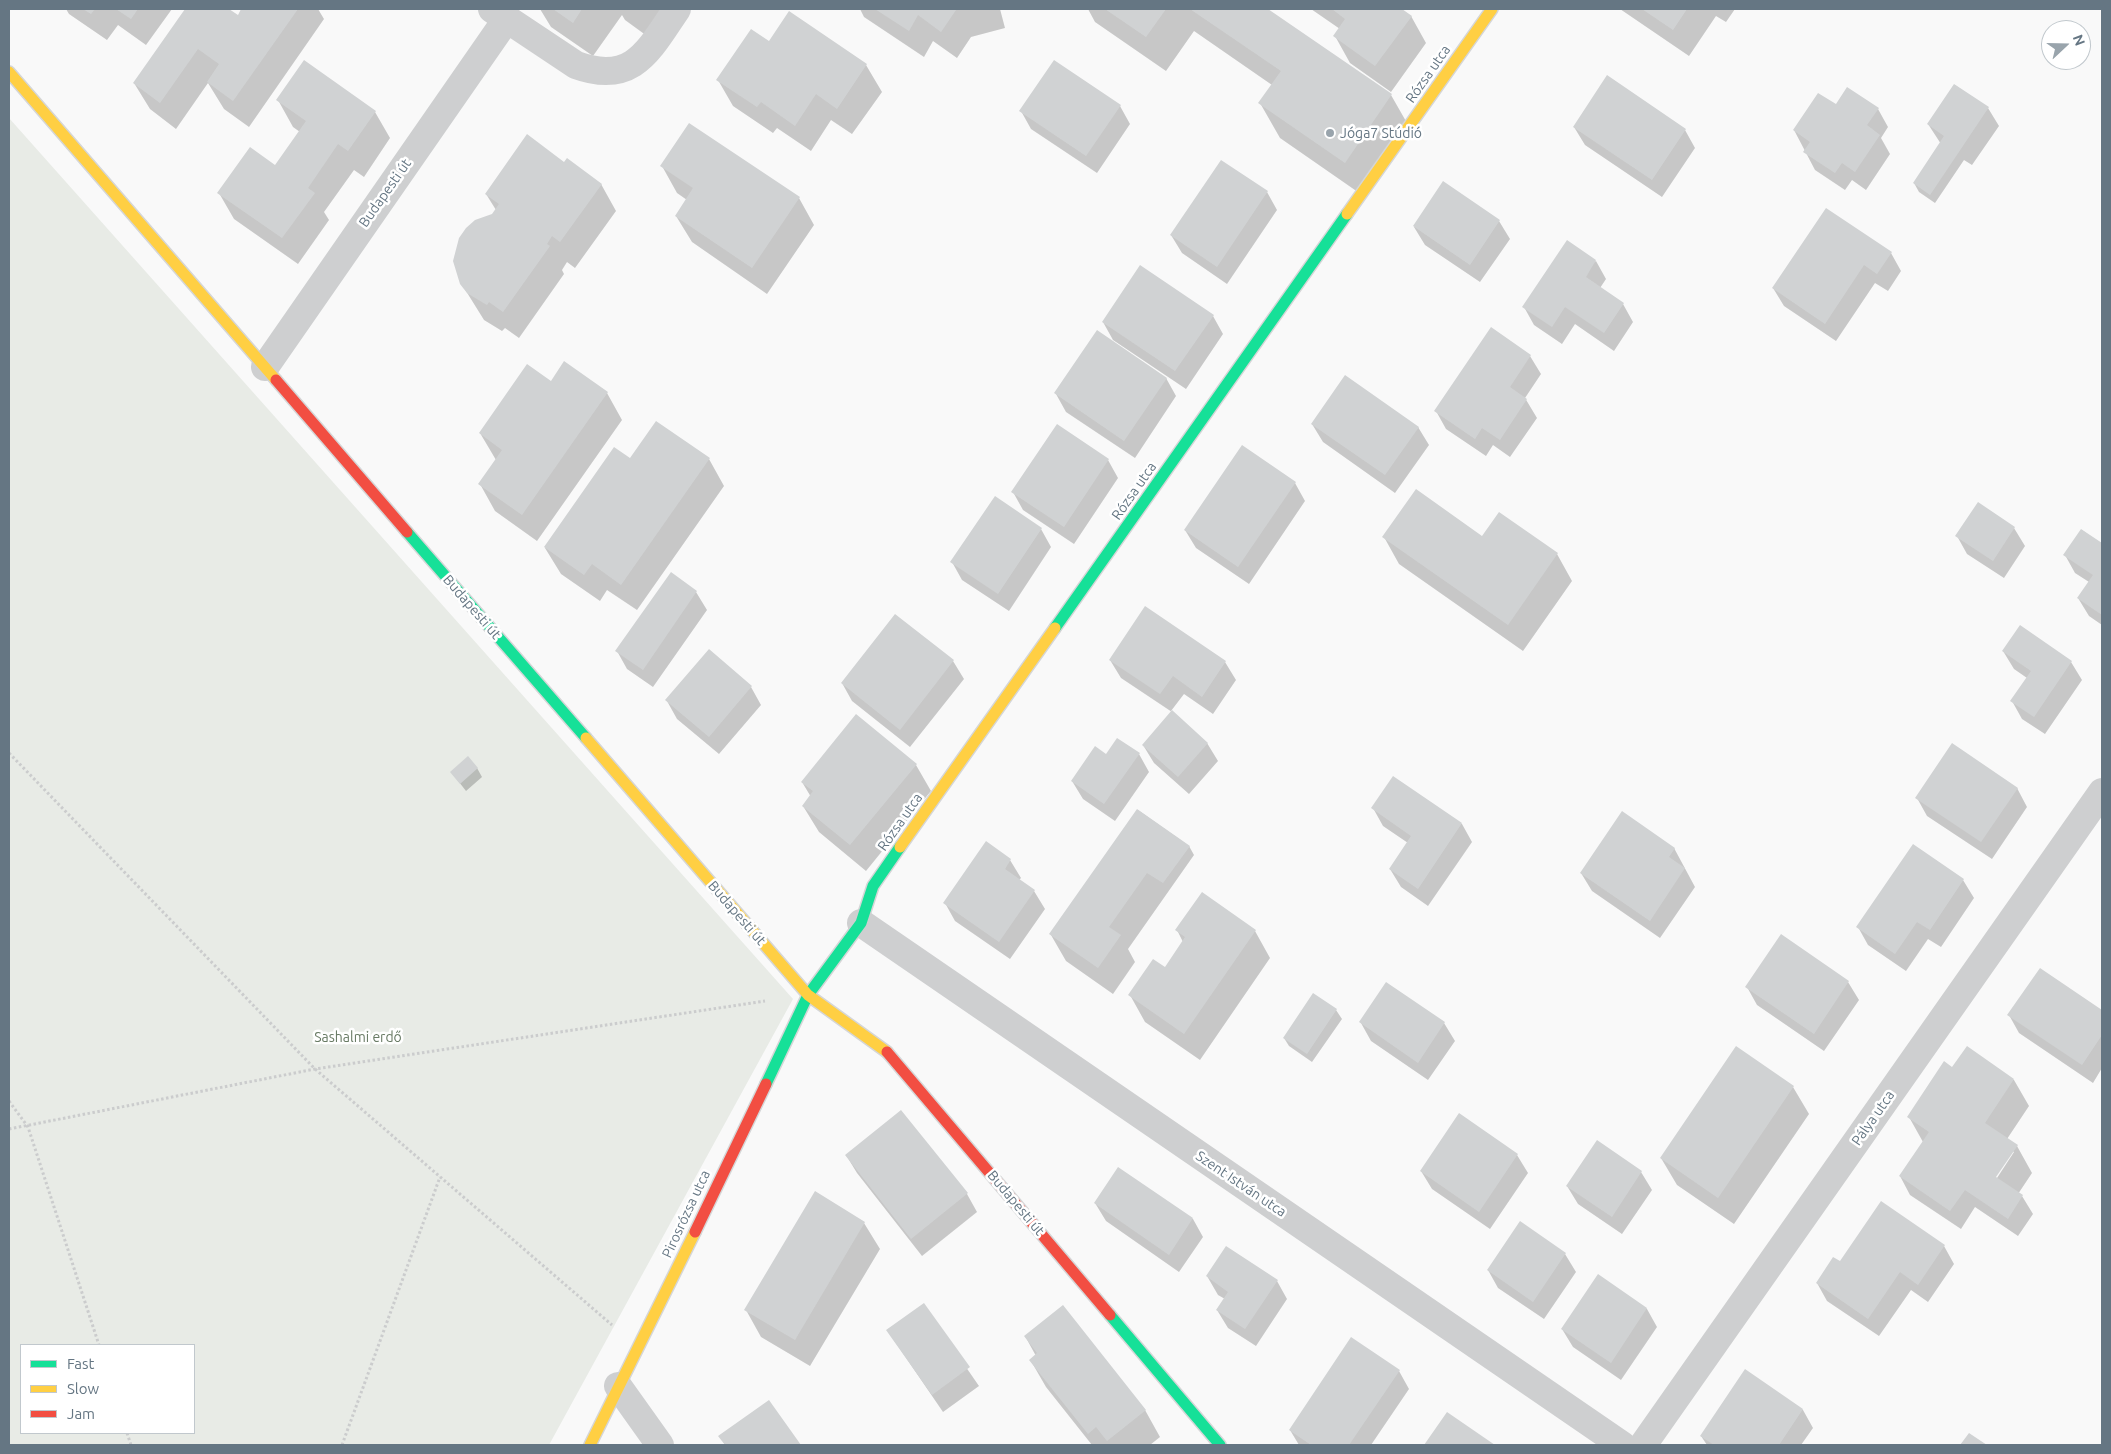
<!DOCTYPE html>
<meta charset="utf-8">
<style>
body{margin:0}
#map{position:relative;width:2111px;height:1454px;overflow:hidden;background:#f9f9f9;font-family:Ubuntu,sans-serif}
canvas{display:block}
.frame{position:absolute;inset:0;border:10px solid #657683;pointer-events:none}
.legend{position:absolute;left:20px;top:1344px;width:175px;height:90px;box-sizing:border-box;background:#fff;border:1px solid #c1c8cd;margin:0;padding:6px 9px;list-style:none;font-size:15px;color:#657683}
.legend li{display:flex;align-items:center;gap:10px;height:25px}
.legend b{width:25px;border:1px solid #c1c8cd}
.north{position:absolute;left:2041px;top:20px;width:50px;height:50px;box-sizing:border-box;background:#fff;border:1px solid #c1c8cd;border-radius:50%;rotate:69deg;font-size:14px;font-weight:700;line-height:20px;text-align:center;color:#657683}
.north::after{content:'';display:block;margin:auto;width:18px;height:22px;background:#99a4ac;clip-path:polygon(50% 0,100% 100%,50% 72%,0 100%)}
</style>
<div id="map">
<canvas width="2111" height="1454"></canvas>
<div class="frame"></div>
<ul class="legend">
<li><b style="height:6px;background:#16e098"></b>Fast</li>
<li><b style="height:6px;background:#ffcf43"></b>Slow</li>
<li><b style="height:6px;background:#f24e42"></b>Jam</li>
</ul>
<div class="north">N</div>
</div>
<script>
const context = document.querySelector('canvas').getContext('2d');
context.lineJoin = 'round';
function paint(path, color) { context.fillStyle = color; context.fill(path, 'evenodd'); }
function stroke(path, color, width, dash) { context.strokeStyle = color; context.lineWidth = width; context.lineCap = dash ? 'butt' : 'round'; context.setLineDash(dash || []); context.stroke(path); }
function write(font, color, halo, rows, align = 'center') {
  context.font = font + ' Ubuntu,sans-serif'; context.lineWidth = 5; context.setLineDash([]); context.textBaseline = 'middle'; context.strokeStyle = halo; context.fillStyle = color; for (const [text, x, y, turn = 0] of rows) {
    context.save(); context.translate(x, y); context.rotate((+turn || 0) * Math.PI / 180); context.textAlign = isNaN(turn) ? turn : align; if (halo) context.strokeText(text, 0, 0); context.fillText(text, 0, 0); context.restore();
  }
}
const green = new Path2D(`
 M9,118L793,999L549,1445H9ZM21,1345H194V1433H21Z`);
const shadow = new Path2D(`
 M66,9H172L146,45L118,25L107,40L69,14Z
 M186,9H227L238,16L243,9H318L324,19L249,127L224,109L208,83L176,129L150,109L134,83Z
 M540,9H682L658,44L625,20L622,15L593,56L551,27Z
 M860,9H1000L1005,28L971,37L957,58L933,41L924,57L864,17Z
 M1088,9H1266L1391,95L1411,130L1365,197L1280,138L1260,103L1272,85L1194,31L1166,71L1095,22Z
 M1311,9H1400L1411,16L1426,43L1391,92L1350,63L1335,36L1340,29Z
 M1620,9H1735L1726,22L1716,16L1689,56Z
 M790,13L866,65L882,92L852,134L831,120L811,151L777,128L773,133L733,106L718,80L770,43Z
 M1955,85L1988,108L1999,126L1972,165L1964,160L1935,203L1919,192L1914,183L1941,144L1928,124Z
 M278,100L375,112L390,138L364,177L354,170L324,212L329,220L298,264L234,219L219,193L275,166L300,132L293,127Z
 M1120,106L1130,124L1097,173L1031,129L1021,111Z
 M1836,106L1878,109L1888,127L1881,138L1890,154L1866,190L1852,180L1845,190L1815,170L1794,130Z
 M1574,127L1685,130L1695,148L1662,197L1585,145Z
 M564,163L601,184L616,211L575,268L567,262L562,270L564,274L519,338L505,328L502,331L484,320L461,283L496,210L486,194Z
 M662,166L799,198L814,225L767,294L692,242L676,216L687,200L677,193Z
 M1267,192L1277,210L1227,284L1182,253L1171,235Z
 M1499,221L1510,239L1480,282L1425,245L1414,227Z
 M1891,253L1901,271L1888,291L1875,283L1836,341L1784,306L1773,288Z
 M1596,261L1606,279L1600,288L1623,304L1633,322L1614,351L1575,324L1562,344L1534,325L1524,307Z
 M1213,316L1223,334L1186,389L1113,340L1103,322Z
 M1491,329L1530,356L1541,374L1525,398L1537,418L1510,457L1493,445L1486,456L1446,429L1436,411Z
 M1166,378L1176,396L1135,458L1066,412L1056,394Z
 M551,382L607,393L622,420L537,541L495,511L480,484L496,460L480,433Z
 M1312,424L1418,427L1429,445L1395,493L1323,442Z
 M709,459L724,486L637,610L607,590L600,601L561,574L545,548L630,460Z
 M1108,460L1118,478L1074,544L1023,510L1013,492Z
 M1295,483L1305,501L1249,584L1196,548L1185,530Z
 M2014,528L2025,546L2004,578L1967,554L1957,536Z
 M1041,529L1051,547L1009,611L962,580L952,562Z
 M2082,530L2102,545V625L2089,616L2078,598L2089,582L2075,573L2065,555Z
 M1384,537H1482L1557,554L1572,581L1523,651L1399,564Z
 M671,574L696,592L707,610L653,687L627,669L617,651Z
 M895,615L953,661L964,679L910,747L852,701L842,683Z
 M2003,651L2071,662L2082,680L2045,734L2022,719L2012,701L2027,678L2014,669Z
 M1110,660L1225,662L1236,680L1213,714L1184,694L1171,711L1207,743L1218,761L1189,794L1154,763L1143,745L1172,712L1121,678Z
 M751,687L761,705L719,754L677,719L667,701Z
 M1139,754L1149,772L1115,821L1083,799L1072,781L1106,755Z
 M916,765L931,791L866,871L819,832L803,806L811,797L802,782Z
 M477,768L482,777L466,791L452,773Z
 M2017,788L2027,807L1992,859L1927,816L1917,798Z
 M1373,808L1462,824L1472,842L1428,906L1401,887L1390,869L1408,843L1383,826Z
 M1138,810L1189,846L1194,855L1128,949L1135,962L1113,994L1066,961L1051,935Z
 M1674,848L1695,887L1660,938L1592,891L1581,873Z
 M1010,860L1021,878L1019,880L1034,891L1045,909L1010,959L955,921L945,903Z
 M1963,880L1974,898L1941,947L1928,939L1906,971L1868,945L1858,927Z
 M1177,930L1255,931L1270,958L1200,1060L1145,1022L1130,995L1165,968L1183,942Z
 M2040,969L2102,1012V1068L2093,1083L2019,1033L2009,1015Z
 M1848,982L1859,1000L1824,1051L1757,1005L1747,987Z
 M1386,984L1444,1023L1455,1041L1428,1080L1371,1041L1361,1023Z
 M1313,995L1336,1010L1342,1019L1312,1062L1289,1046L1284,1038Z
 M1953,1069L2014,1080L2029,1106L2007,1139L2017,1146L2032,1173L2018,1194L2022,1196L2033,1214L2018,1236L1975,1207L1961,1229L1910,1195L1900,1176L1923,1142L1909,1117ZM2012,1151L2014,1152L1997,1178H1994Z
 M1793,1087L1809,1114L1734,1224L1677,1185L1661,1158Z
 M846,1155L967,1194L977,1212L922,1256L857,1173Z
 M1517,1155L1528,1173L1490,1229L1432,1189L1421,1171Z
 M1641,1172L1652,1190L1622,1234L1578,1204L1567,1186Z
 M1095,1203L1193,1219L1203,1237L1179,1272L1106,1221Z
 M864,1223L880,1249L810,1366L761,1337L746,1310Z
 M1944,1246L1954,1264L1928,1302L1911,1290L1879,1336L1827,1301L1817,1283L1840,1263Z
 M1565,1254L1576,1272L1544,1319L1498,1288L1488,1270Z
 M1207,1276L1277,1281L1287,1299L1256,1346L1228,1328L1217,1310L1225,1299L1218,1295Z
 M1598,1276L1647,1309L1657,1327L1621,1380L1573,1347L1562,1329Z
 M923,1305L979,1386L943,1412L887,1330Z
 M1025,1336L1145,1410L1160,1437L1150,1445H1092L1046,1387L1031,1361L1036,1356Z
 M1399,1371L1409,1389L1371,1445H1299L1290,1430Z
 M1745,1371L1803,1410L1813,1428L1801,1445H1707L1701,1436Z
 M768,1402L800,1445H725L720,1436Z
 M1447,1414L1493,1445H1426Z`);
const building = new Path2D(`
 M83,9H95L91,14Z
 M116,9H138L131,19Z
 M185,9H229L238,15L241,9H298L233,101L207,82L219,64L198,49L160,103L133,83Z
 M553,9H582L573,23Z
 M875,9H960L956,10L941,32L918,15L909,31Z
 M1105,9H1166L1146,37Z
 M1190,9H1268L1392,94L1345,163L1258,103L1281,71Z
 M1332,9H1402L1412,16L1375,66L1333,36L1345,19Z
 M1642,9H1687L1673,30Z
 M789,11L867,64L837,109L816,94L795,126L761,102L757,107L716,80L751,29L769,41Z
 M304,60L376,111L348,151L338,144L308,188L315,193L282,238L217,193L250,147L275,165L306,121L276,100Z
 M1054,60L1121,105L1086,156L1019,111Z
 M1607,75L1686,129L1652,180L1573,127Z
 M1954,84L1989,107L1930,195L1913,183L1944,136L1927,124Z
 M1847,87L1879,108L1867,125L1880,135L1855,172L1842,163L1835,173L1803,152L1810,142L1793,130L1818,93L1836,104Z
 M689,123L800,197L752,268L675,216L693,188L660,166Z
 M527,134L564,162L567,158L602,184L560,242L552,236L547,244L550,246L503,312L489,302L487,305L467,293L460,284L453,261L459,238L466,228L475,220L492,214L499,204L485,194Z
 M1221,160L1268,191L1217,267L1170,235Z
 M1443,181L1500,220L1470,265L1413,226Z
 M1826,208L1892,252L1877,274L1864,265L1825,324L1772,288Z
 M1567,240L1596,260L1586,277L1624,303L1604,333L1565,307L1552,327L1522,307Z
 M1140,265L1214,315L1175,371L1102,322Z
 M1491,327L1531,355L1510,387L1527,399L1500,440L1482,428L1475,439L1434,411Z
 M1097,330L1167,378L1124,441L1054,393Z
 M564,361L608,392L522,515L478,484L502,450L479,433L527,364L551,381Z
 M1345,375L1419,427L1385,475L1311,424Z
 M656,421L710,458L621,585L592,564L584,575L544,547L614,447L630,458Z
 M1057,424L1109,459L1064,527L1011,492Z
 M1242,445L1296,482L1238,567L1184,530Z
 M1416,489L1482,536L1499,512L1558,553L1508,625L1382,537Z
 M995,496L1042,528L998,594L950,562Z
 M1978,502L2015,527L1993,561L1955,536Z
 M2081,529L2102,543V615L2077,598L2093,575L2063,555Z
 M671,572L697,591L643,670L615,651Z
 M1145,606L1226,661L1202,697L1173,676L1160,694L1109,660Z
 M895,614L954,660L900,730L841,683Z
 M2020,625L2072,661L2034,717L2010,701L2031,671L2002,651Z
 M709,649L752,686L709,737L665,700Z
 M1172,710L1208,743L1178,777L1142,745Z
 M856,714L917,764L850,845L802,806L813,791L801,782Z
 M1117,738L1140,753L1104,804L1071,781L1095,746L1106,754Z
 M1952,743L2018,788L1981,842L1915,798Z
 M468,756L478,768L460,784L450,772Z
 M1393,776L1462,823L1418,889L1389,869L1411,836L1371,808Z
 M1137,809L1190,846L1163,883L1147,873L1109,927L1121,935L1098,968L1049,934Z
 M1622,811L1675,848L1669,857L1685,868L1650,921L1580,873Z
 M986,841L1011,859L1005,869L1035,890L999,942L943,903Z
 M1913,844L1964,879L1930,930L1917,922L1895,954L1856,927Z
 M1202,892L1256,930L1184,1034L1128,995L1153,959L1165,967L1185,937L1175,930Z
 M1781,934L1849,981L1814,1034L1745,987Z
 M2040,968L2102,1010V1035L2082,1065L2007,1015Z
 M1386,982L1445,1022L1418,1063L1359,1022Z
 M1313,993L1337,1009L1307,1054L1283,1038Z
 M1736,1046L1794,1086L1718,1198L1660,1158Z
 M1967,1046L2014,1079L1985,1123L2018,1145L1996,1177L2023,1195L2008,1219L1965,1190L1950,1211L1899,1176L1929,1132L1907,1117L1944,1061L1952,1067Z
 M901,1110L968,1193L911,1239L845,1155Z
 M1459,1113L1518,1154L1479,1212L1420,1171Z
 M1597,1140L1642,1171L1612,1217L1566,1186Z
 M1118,1167L1193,1218L1169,1255L1094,1203Z
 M815,1191L865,1222L795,1340L744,1310Z
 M1881,1201L1945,1245L1918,1285L1900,1272L1868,1319L1816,1283L1833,1257L1840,1261Z
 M1520,1221L1566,1253L1533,1302L1487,1270Z
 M1226,1246L1278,1280L1245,1329L1216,1310L1228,1292L1206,1276Z
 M1598,1274L1647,1308L1611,1363L1561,1329Z
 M924,1303L970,1367L932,1395L886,1330Z
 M1063,1305L1146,1410L1107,1441L1096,1427L1088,1434L1029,1360L1037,1353L1024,1336Z
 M1351,1337L1400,1370L1349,1445H1311L1289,1430Z
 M1745,1369L1803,1409L1779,1445H1714L1700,1436Z
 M769,1400L801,1445H725L718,1436Z
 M1447,1412L1495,1445H1424Z
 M1969,1433L1987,1445H1960Z`);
const path = new Path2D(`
 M9,753L315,1069L612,1325
 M9,1101L28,1127L99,1345
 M9,1129L315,1069L765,1001
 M127,1433L131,1445
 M342,1445L440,1177`);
const street = new Path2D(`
 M492,9L576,65C633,86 649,50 677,9
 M265,367L506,20
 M861,923L1622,1445
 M618,1386L660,1445
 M1643,1445L2102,792`);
const fast = new Path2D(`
 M407,532L586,738
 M1055,628L1347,214
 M766,1084L808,995L861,923L873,886L900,847
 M1110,1315L1220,1445`);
const slow = new Path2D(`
 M9,72L276,380
 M1347,214L1492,9
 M586,738L808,995L887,1052
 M900,847L1055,628
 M590,1445L695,1232`);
const jam = new Path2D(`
 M276,380L407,532
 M887,1052L1110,1315
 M695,1232L766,1084`);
const markers = [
 [1330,133,5,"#99a4ac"]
];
const streetNames = [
 ["Rózsa utca",1428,74,-55],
 ["Budapesti út",385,193,-55],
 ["Rózsa utca",1134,491,-55],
 ["Budapesti út",472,607,49],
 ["Rózsa utca",900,822,-55],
 ["Budapesti út",737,913,49],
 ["Pálya utca",1873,1118,-55],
 ["Szent István utca",1241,1184,34],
 ["Budapesti út",1016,1203,50],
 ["Pirosrózsa utca",686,1214,-65]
];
const poiNames = [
 ["Jóga7 Stúdió",1340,133]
];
const parkNames = [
 ["Sashalmi erdő",358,1037]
];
paint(green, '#e8ebe6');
paint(shadow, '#0003');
paint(building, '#d0d2d3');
stroke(fast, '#d5d6d7', 14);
stroke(slow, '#d5d6d7', 14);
stroke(jam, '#d5d6d7', 14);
stroke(path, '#cbcccd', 3, [2.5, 2.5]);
stroke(street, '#cecfd0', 28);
stroke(fast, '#16e098', 11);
stroke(slow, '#ffcf43', 11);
stroke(jam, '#f24e42', 11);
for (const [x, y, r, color] of markers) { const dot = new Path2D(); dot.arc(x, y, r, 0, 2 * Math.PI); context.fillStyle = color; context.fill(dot); stroke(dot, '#fff', 2); }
write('14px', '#657683', '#fff', streetNames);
write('14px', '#657683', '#fff', poiNames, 'left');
write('14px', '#687a64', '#fff', parkNames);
</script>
